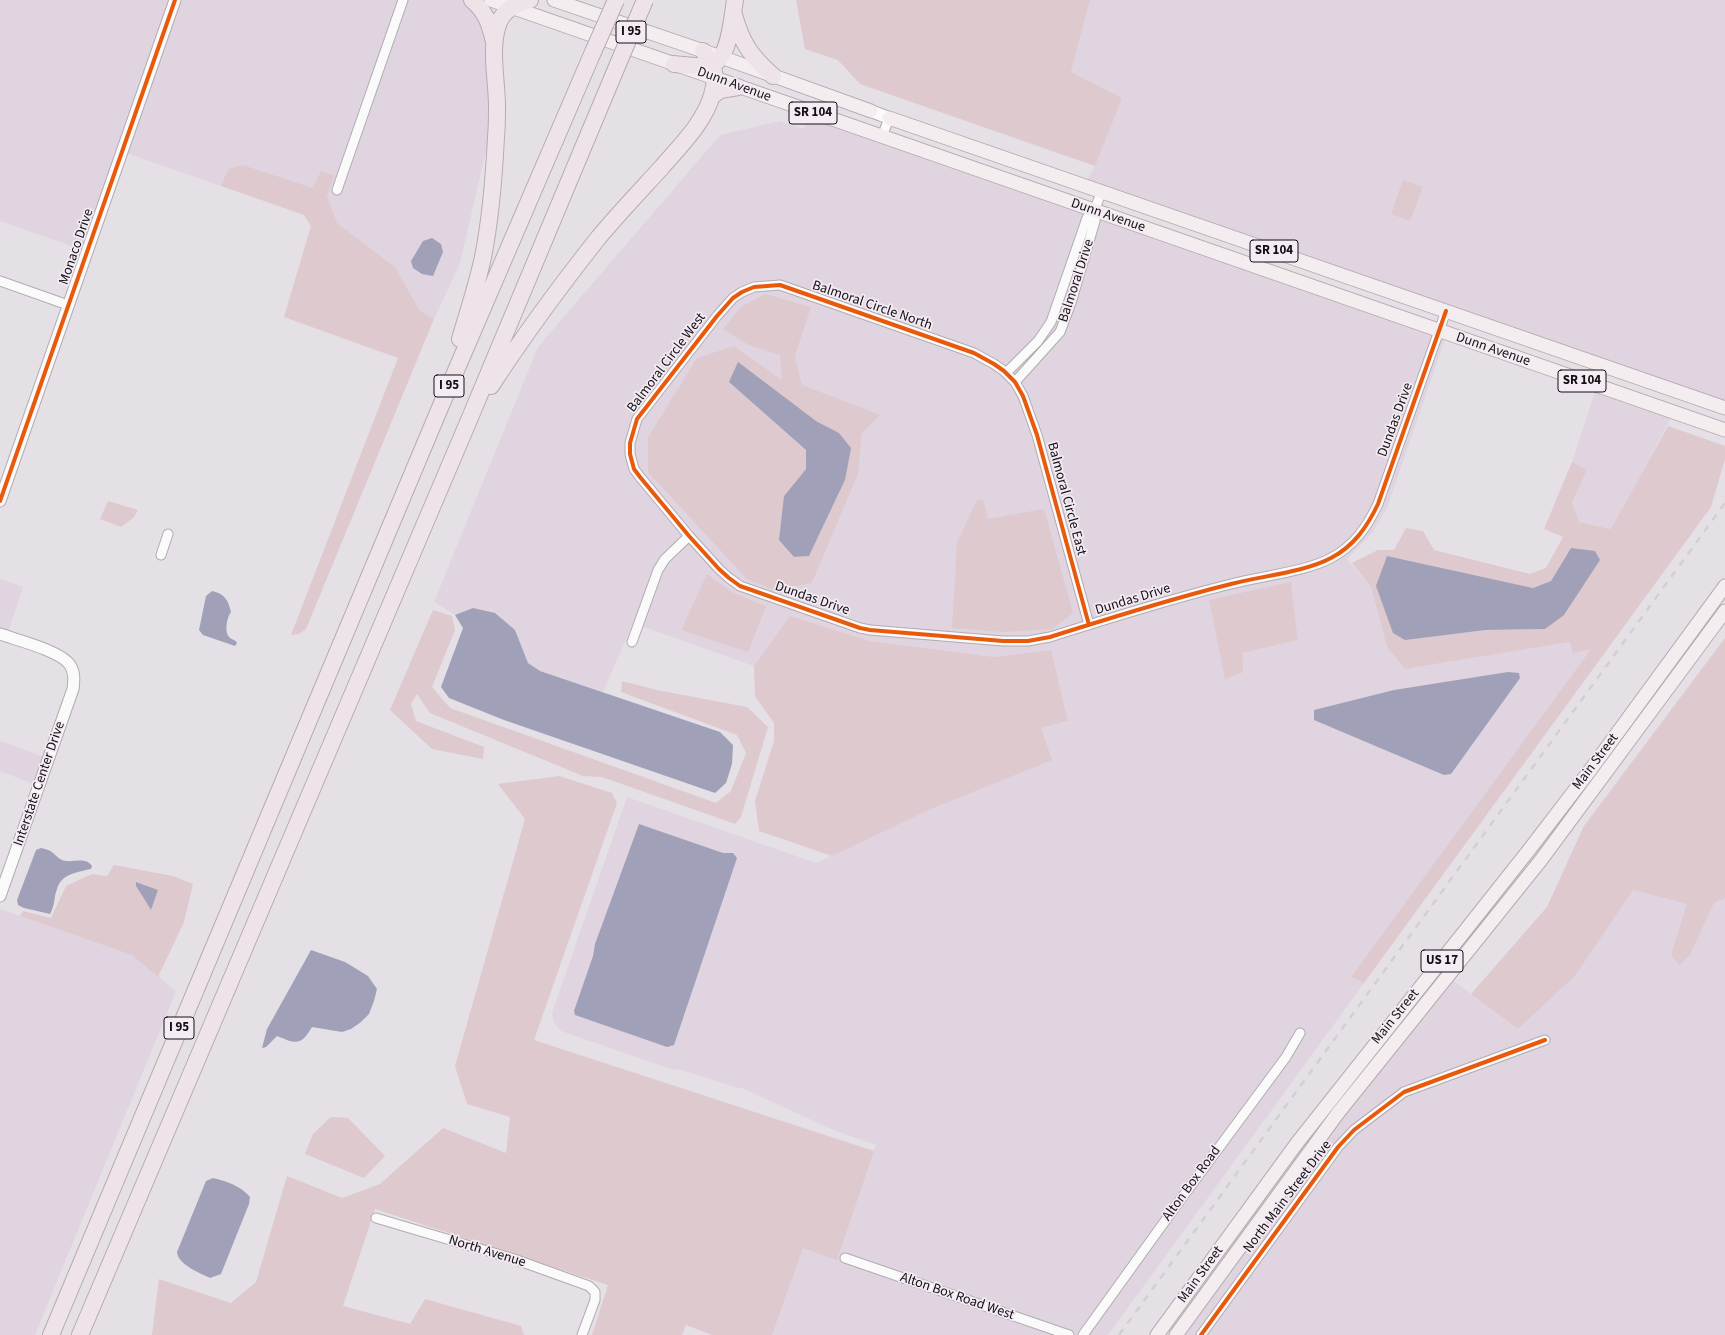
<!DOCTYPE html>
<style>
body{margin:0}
canvas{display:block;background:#e5e0e5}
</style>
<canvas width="1725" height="1335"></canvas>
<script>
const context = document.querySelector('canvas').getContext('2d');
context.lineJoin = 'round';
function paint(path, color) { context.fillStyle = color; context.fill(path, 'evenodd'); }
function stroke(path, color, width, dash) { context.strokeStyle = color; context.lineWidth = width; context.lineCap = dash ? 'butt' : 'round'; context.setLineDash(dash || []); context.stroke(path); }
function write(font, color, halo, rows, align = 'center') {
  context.font = font + ' "Source Sans 3",sans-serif'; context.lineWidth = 3.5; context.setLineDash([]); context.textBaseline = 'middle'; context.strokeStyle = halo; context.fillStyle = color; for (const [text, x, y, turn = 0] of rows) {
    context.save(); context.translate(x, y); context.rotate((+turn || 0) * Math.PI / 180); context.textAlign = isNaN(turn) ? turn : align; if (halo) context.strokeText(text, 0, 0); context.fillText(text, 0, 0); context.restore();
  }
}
const built = new Path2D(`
 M0,0H171L83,250L0,221Z
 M180,0H463L476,10L487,36L491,129L460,263L434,319L420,311L395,267L337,223L327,196L333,176L313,188L243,165L228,169L221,186L126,153Z
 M1090,0H1725V402L1087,180L1095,166L1071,72Z
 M808,117L1445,339L1387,508L1372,533L1347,559L1371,587L1387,647L1405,669L1570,642L1591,649L1351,977L1364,983L1108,1335H772L803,1248L837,1259L876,1145L831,1129L742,1088H738L679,1069L674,1070L561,1031L554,1023L552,1013L627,797L816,863L933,808L1041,728L1068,721L1051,650L994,657L870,641L790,616L754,666L633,623L603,692L540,671L528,663L515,630L473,608L455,615L434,602L538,347L720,135L780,121L804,129ZM811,307L795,356L802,385L862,433L858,474L812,583L648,472V437L697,358L734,346L782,380L780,355ZM707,574L732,592L766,606L681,630ZM1291,582L1298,640L1242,653Z
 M1595,392L1671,418L1612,529L1579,522L1572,502L1587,470L1572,462Z
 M0,579L23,587L8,633L0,631Z
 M0,741L44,757L34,784L0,771Z
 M1633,890L1688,904L1671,955H1690L1714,903L1725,898V1335H1181L1340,1117L1451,979L1518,1029L1575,976Z
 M0,909L132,955L176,991L35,1335H0Z`);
const green = new Path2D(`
 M796,0H1090L1071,72L1122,98L1095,166L860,84L838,60L805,49Z
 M243,165L313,188L321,171L334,176L327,196L337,223L395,267L420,311L434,319L306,629L299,634L291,635L398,358L284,317L311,226L304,215L221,186L228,169Z
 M1403,180L1423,187L1410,221L1391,214Z
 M765,294L811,307L795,356L802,385L880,415L862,433L858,474L812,583L774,590L747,579L648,472V437L697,358L734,346L782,380L780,355L749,345L723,329L741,307ZM729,382L816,421L839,433L845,480L809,556L795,557L784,496L806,469V450Z
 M1668,426L1725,446V459L1711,507L1364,983L1351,977L1591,649L1573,653L1570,642L1405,669L1387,647L1371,587L1352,563L1378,550H1394L1406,528L1423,531L1434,550L1530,574L1546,568L1563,537L1544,529L1572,462L1587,470L1572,502L1579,522L1611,529ZM1571,548L1545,629L1485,630L1387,556L1533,588L1551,581Z
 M977,500H983L988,519L1044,509L1073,613L1052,629L1004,632L952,628L957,543Z
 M108,501L138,510L134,517L121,527L100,519Z
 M707,574L732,592L766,606L748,652L681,630Z
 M1291,582L1298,640L1242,653L1243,672L1225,679L1209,600Z
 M433,610L452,616L455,630L432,687L450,708L716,803L731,791L746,753L737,735L621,692L622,681L657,690L747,707L768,727L741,817L735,824L602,777L583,776L430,713L417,694L411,704L416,721L484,747L483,759L432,749L390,710Z
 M790,616L870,641L994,657L1051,650L1068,721L1041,728L1052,760L933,808L832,856L759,831L755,801L774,741V723L755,696L754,666Z
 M1725,638V898L1714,903L1690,955L1679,965L1671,955L1687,904L1633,890L1575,976L1518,1029L1471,994L1547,907L1584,826Z
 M559,776L612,793L617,803L534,1040L874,1151L837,1260L803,1248L772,1335H712L686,1325L682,1335H592L608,1285L375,1209L343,1306L410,1324L425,1299L521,1326L524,1335H152L159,1279L231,1303L256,1282L287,1176L342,1198L380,1184L443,1128L506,1153L510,1117L467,1104L455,1066L525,819L498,784Z
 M114,865L173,876L193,884L184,922L158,977L132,955L20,916L23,911L51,918L66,886L92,874L107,876ZM136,882L158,890L151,910L136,886Z
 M331,1117L348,1118L385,1156L364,1178L305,1154L313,1134Z`);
const water = new Path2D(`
 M432,238L441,244L443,252L433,276L422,274L413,268L411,261L423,241Z
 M738,362L816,421L839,433L851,448L845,480L809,556L794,557L779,540L784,496L806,469V450L729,382Z
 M1571,548L1595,551L1600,560L1564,615L1545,629L1485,630L1405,640L1393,633L1376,586L1387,556L1533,588L1551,581Z
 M212,591C225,594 228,600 231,612C227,617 224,631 229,637C232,640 235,639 237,643L235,646L203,635L199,630L206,596Z
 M473,608L495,613L515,630L528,663L540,671L720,732L733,745L732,764L726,783L715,793L504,720L449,698L441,687L463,628L455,615Z
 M1508,672L1519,673L1520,678L1451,774L1444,775L1314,720V710L1394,690Z
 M639,824L723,853H733L737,858L674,1045L667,1047L575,1015L574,1011L593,956L595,944Z
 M41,848C45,849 50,850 53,853C57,856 59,860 66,861C75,862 86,857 92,866L91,869C78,872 61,874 57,889C53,900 56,902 50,914L24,908L18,905L17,900L36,850Z
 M136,882L158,890L151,910L136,886Z
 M311,950L345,962L368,976L377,989L374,1001L369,1014L361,1022L351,1029L342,1032L312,1027C301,1046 296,1044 277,1036L266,1047L262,1048L267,1029Z
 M213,1178C226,1181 241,1186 250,1197L249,1204L221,1274L210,1278C200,1273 178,1265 177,1252L206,1181Z`);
const minor = new Path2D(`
 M882,137L889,118
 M337,190L403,0
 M0,281L68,305
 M1006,373L1038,341L1051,322L1087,218L1094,211L1102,191
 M1015,382L1060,332L1071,303L1095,221L1094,211
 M161,555L168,534
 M1089,625L1037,435L1023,396L1015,382L1004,371L994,364L974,353L780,285L754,287L742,292L733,298L717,316L637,419L630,443V454L634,469L640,477L689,536L719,569L729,578L740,586L860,628L870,630L1003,641H1028L1050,637C1110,618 1170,599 1231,584C1261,576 1305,572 1331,558C1354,546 1367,527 1378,504L1446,311
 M632,642L658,570L665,559L689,536
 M376,1218L514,1259L589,1286L595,1292V1300L582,1335
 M845,1258L1069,1335
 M1083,1335L1178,1203L1286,1057L1300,1033
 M1201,1335L1322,1169L1338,1147L1354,1130L1404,1092L1545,1040`);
const tertiary = new Path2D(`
 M0,501L175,0
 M0,634C17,640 61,651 70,665C75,673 74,681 73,689L0,896`);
const secondary = new Path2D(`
 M871,111L889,118`);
const primary = new Path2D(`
 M491,0L1725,430
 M554,0L721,57L871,111
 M889,118L1725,408
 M1157,1335L1297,1143L1529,850L1591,769L1725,586
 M1176,1335L1338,1113L1541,860L1725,611`);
const motorway = new Path2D(`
 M472,0C486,12 490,24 494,42
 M734,15C742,44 751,56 773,76
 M674,64C686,65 699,68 711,65C730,60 732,16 735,0
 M712,96L720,90L738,87
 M460,339C468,312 477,285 483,257C491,217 494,177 496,137C497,127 497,117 497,106C497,80 489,48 499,22C504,10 518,2 530,0
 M491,386C524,335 561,285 599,237C619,213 641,190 662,167C680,146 704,123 712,95C718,75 714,67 703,51
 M51,1335L442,403L593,52
 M80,1335L469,420L618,64`);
const rail = new Path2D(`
 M1119,1335L1725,503`);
const motorwayBridge = new Path2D(`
 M593,52L616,0
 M618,64L645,0`);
const cycleway = new Path2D(`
 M0,501L175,0
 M1089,625L1037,435L1023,396L1015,382L1004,371L994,364L974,353L780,285L754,287L742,292L733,298L717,316L637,419L630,443V454L634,469L640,477L689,536L719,569L729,578L740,586L860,628L870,630L1003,641H1028L1050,637C1110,618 1170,599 1231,584C1261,576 1305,572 1331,558C1354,546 1367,527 1378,504L1446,311
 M1201,1335L1322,1169L1338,1147L1354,1130L1404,1092L1545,1040`);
const shields = [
 [631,32,30],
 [813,113,48],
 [1274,251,48],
 [1582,381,48],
 [449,386,30],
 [1442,961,42],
 [179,1028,30]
];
const shieldNames = [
 ["I 95",631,32],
 ["SR 104",813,113],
 ["SR 104",1274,251],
 ["SR 104",1582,381],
 ["I 95",449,386],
 ["US 17",1442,961],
 ["I 95",179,1028]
];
const streetNames = [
 ["Dunn Avenue",734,85,20],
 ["Dunn Avenue",1108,216,19],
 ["Monaco Drive",77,247,-71],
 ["Balmoral Drive",1077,281,-72],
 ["Balmoral Circle North",872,306,19],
 ["Dunn Avenue",1493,350,19],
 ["Balmoral Circle West",667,363,-53],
 ["Dundas Drive",1396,420,-70],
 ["Balmoral Circle East",1066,499,75],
 ["Dundas Drive",812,599,19],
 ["Dundas Drive",1133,600,-17],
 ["Main Street",1596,762,-53],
 ["Interstate Center Drive",40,784,-71],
 ["Main Street",1396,1017,-51],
 ["Alton Box Road",1192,1184,-54],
 ["North Main Street Drive",1288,1197,-53],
 ["North Avenue",487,1252,17],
 ["Main Street",1201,1275,-54],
 ["Alton Box Road West",957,1297,19]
];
paint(built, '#dfd4df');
paint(green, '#ddc9ce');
paint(water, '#a0a1b8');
stroke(minor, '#b0acb0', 11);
stroke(tertiary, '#b0acb0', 13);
stroke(secondary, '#b0acb0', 14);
stroke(primary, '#b7abb2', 15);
stroke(motorway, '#b7abb2', 18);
stroke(minor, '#fbfafb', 9);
stroke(tertiary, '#fbfafb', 11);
stroke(secondary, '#fbfafb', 12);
stroke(primary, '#f3edf0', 13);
stroke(motorway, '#eee3e9', 16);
stroke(rail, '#d1d0d1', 2.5, [7, 7]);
stroke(motorwayBridge, '#b7abb2', 18, []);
stroke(motorwayBridge, '#eee3e9', 16);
stroke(cycleway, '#e8590c', 4);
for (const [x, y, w] of shields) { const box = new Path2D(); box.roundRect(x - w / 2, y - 11, w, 22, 3); context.fillStyle = '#f4ebf4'; context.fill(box); stroke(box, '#131013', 1); }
write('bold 13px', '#131013', null, shieldNames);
write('14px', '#131013', '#f4ebf4', streetNames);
</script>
